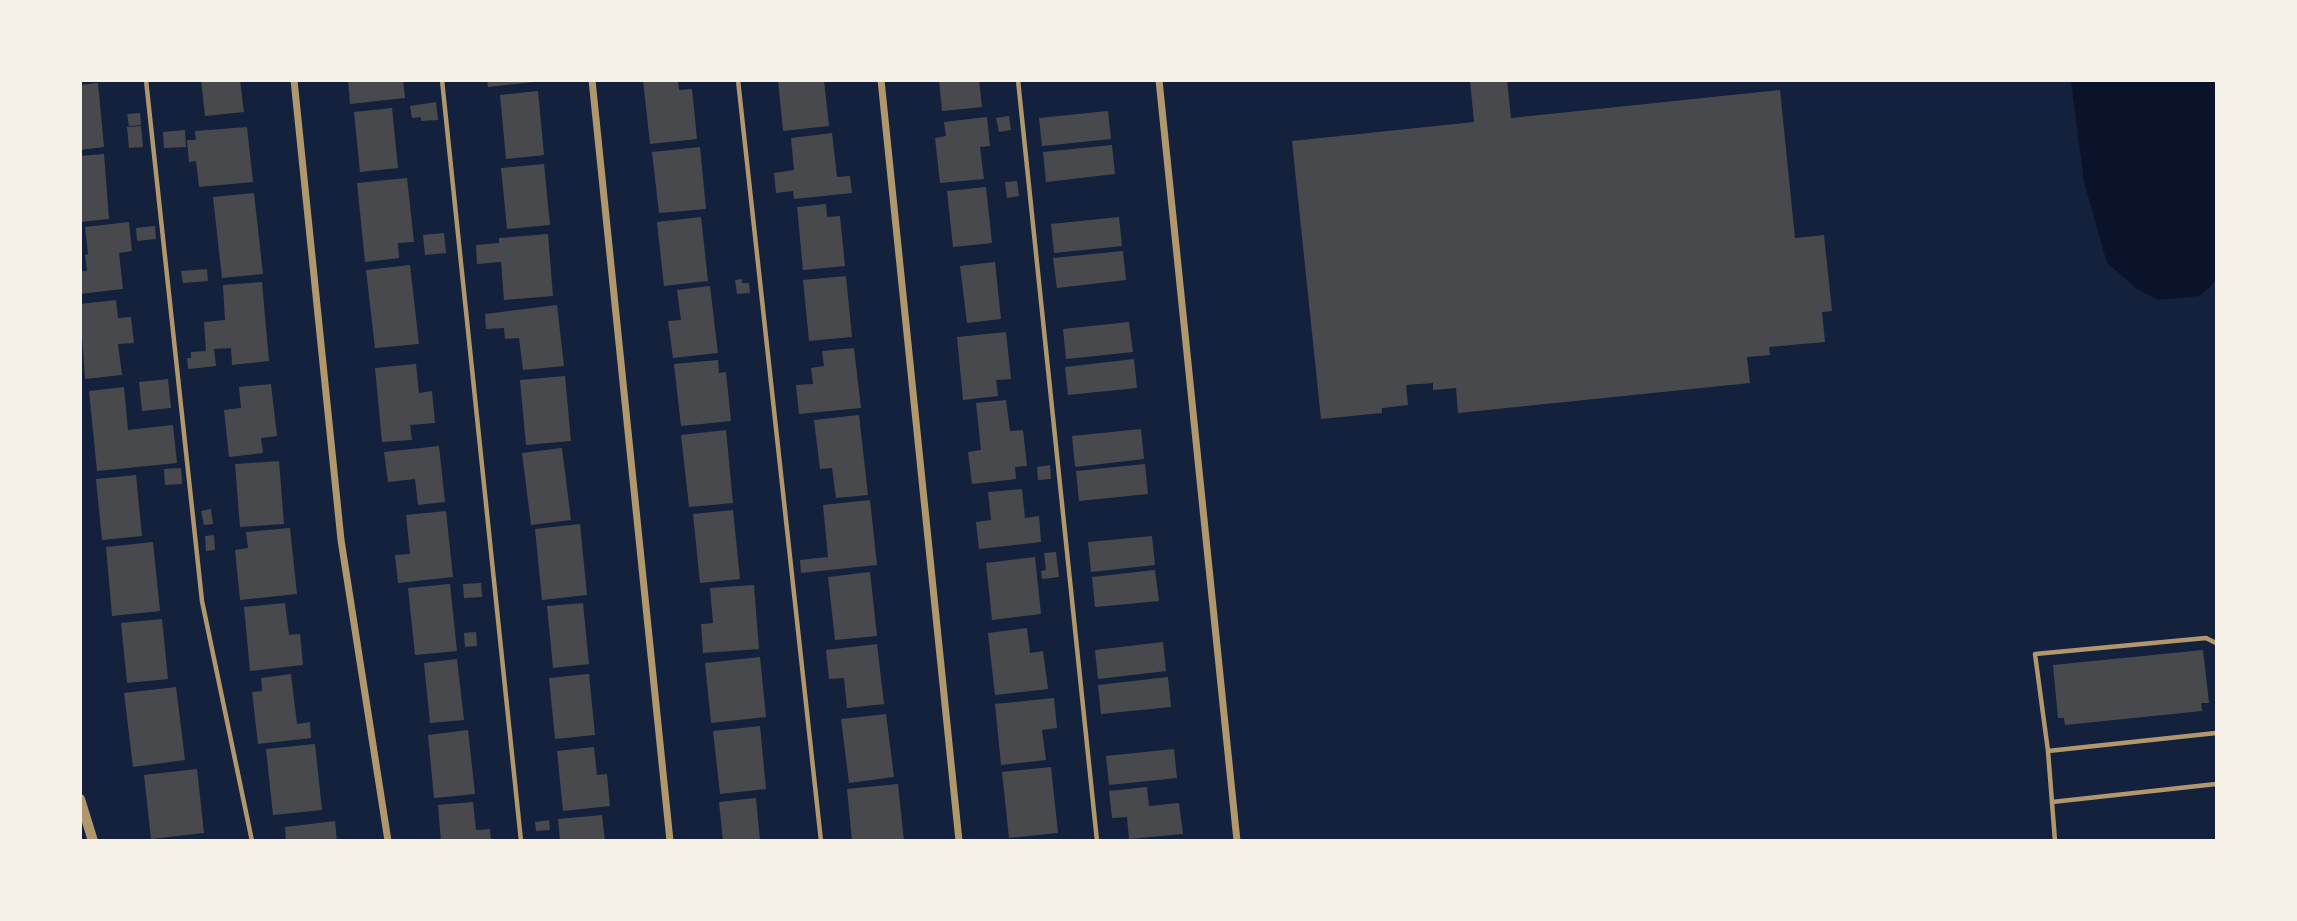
<!DOCTYPE html>
<style>
body{margin:0}
#map{position:relative;width:2297px;height:921px;overflow:hidden;background:#14213d;font-family:"Titillium Web",sans-serif}
canvas{display:block}
.frame{position:absolute;inset:0;border:82px solid #f6f1e7;pointer-events:none}
</style>
<div id="map">
<canvas width="2297" height="921"></canvas>
<div class="frame"></div>
</div>
<script>
const context = document.querySelector('canvas').getContext('2d');
context.lineJoin = 'round';
function paint(path, color) { context.fillStyle = color; context.fill(path, 'evenodd'); }
function stroke(path, color, width, dash) { context.strokeStyle = color; context.lineWidth = width; context.lineCap = dash ? 'butt' : 'round'; context.setLineDash(dash || []); context.stroke(path); }
const water = new Path2D(`
 M2071,81H2216V281L2200,296L2158,300L2137,289L2107,263L2084,182Z`);
const building = new Path2D(`
 M201,80H240L244,112L205,116Z
 M348,80H403L405,98L350,104Z
 M487,80H533V82L488,87Z
 M643,80H678L679,90L692,89L697,139L650,144Z
 M778,80H824L829,126L783,131Z
 M939,80H979L982,107L942,111Z
 M1470,80H1507L1511,118L1780,90L1795,238L1824,235L1832,311L1822,312L1825,342L1769,347L1770,355L1747,357L1750,383L1458,413L1456,388L1433,390V383L1406,385L1408,405L1382,408V413L1321,419L1292,141L1474,122Z
 M98,83L104,147L80,150V85Z
 M538,91L544,155L506,159L500,95Z
 M436,102L438,120L421,121V117L412,118L410,106Z
 M392,108L398,168L360,172L354,112Z
 M1108,111L1111,139L1042,146L1039,118Z
 M140,113L141,125L129,126L127,114Z
 M1009,116L1011,130L999,132L996,118Z
 M987,117L990,146L980,147L984,179L940,183L935,138L946,136L944,122Z
 M141,126L143,147L129,148L127,127Z
 M247,127L253,182L199,187L196,161L189,162L187,140H196L195,131Z
 M185,130L186,147L164,148L163,132Z
 M832,133L837,177L850,176L852,193L794,199L793,191L776,193L774,173L794,170L791,138Z
 M1112,145L1115,174L1046,182L1043,152Z
 M700,147L706,209L659,213L652,152Z
 M104,154L109,219L80,222V156Z
 M544,164L550,225L507,229L501,168Z
 M407,178L414,242L398,243L399,258L365,262L357,183Z
 M1017,181L1019,196L1007,198L1005,182Z
 M986,187L992,243L953,247L947,191Z
 M254,193L263,274L222,278L213,197Z
 M826,204L827,217L840,216L845,266L803,270L797,207Z
 M701,217L708,281L664,286L657,222Z
 M1119,217L1122,246L1054,253L1051,224Z
 M129,222L132,251L119,253L123,289L80,294V271H87L85,255L88,254L85,227Z
 M155,226L156,239L137,241L136,228Z
 M444,233L446,253L425,255L423,235Z
 M548,234L553,296L504,300L501,262L477,264L476,245L499,243V238Z
 M1123,251L1126,280L1057,288L1053,258Z
 M995,262L1001,319L967,323L960,266Z
 M410,265L419,344L375,348L366,270Z
 M207,269L208,281L183,283L181,271Z
 M846,276L852,337L809,341L803,280Z
 M742,279V283H749L750,293L737,294L735,280Z
 M262,282L269,361L232,365L231,348L214,349L216,366L188,369L187,358H191V352L206,351L204,322L225,320L223,285Z
 M710,286L718,353L673,358L668,321L681,320L677,290Z
 M116,300L118,318L131,317L134,343L118,344L122,375L85,379L80,304Z
 M557,305L564,366L523,370L519,338L505,339L504,328L486,329L485,314Z
 M1129,322L1133,352L1066,359L1063,329Z
 M1006,332L1011,379L996,380L998,396L963,400L957,337Z
 M854,348L861,408L799,414L796,385L813,384L811,368L824,366L822,351Z
 M1134,359L1137,388L1068,395L1065,367Z
 M718,360L719,373L726,372L731,421L681,426L674,364Z
 M416,364L419,393L432,391L435,423L410,425L412,440L382,442L375,368Z
 M565,376L571,441L526,445L520,380Z
 M168,379L171,408L142,411L139,382Z
 M271,384L277,436L261,438L263,453L229,457L224,410L241,408L239,387Z
 M124,387L128,430L173,425L177,463L97,471L89,391Z
 M1006,400L1010,431L1023,430L1027,466L1015,467L1016,479L972,484L968,452L981,450L976,403Z
 M859,415L868,495L836,498L832,468L820,469L814,420Z
 M1141,429L1144,459L1075,467L1072,436Z
 M726,430L733,503L689,507L681,435Z
 M439,446L445,502L418,505L415,479L388,482L384,452Z
 M562,448L571,520L531,525L522,453Z
 M279,461L284,524L240,527L235,464Z
 M1145,464L1148,494L1079,501L1076,471Z
 M1050,465L1051,479L1038,480L1037,467Z
 M181,468L182,484L165,485L164,469Z
 M136,475L142,536L102,540L96,479Z
 M1022,489L1025,518L1039,516L1041,542L979,549L976,522L991,520L988,492Z
 M870,500L877,565L801,573L800,560L828,557L823,505Z
 M211,509L213,524L204,525L201,511Z
 M733,510L740,579L700,583L693,514Z
 M446,511L453,577L398,583L395,555L410,554L406,515Z
 M580,524L587,595L542,600L535,529Z
 M290,528L297,594L240,600L235,550L248,548L246,532Z
 M214,535L215,550L206,551L205,536Z
 M1152,536L1155,565L1091,572L1088,542Z
 M153,542L160,611L112,616L106,547Z
 M1056,552L1059,577L1042,579L1041,571L1046,570L1044,553Z
 M1035,557L1041,614L992,620L986,563Z
 M1155,570L1159,601L1095,607L1092,577Z
 M870,572L877,636L835,640L828,577Z
 M481,583L482,597L464,598L463,584Z
 M450,584L457,651L415,655L408,588Z
 M754,585L759,649L703,653L701,624L713,623L710,588Z
 M285,603L289,635L300,634L303,665L250,671L244,607Z
 M583,603L589,664L553,668L547,606Z
 M162,619L168,679L127,683L121,623Z
 M1027,628L1030,653L1043,651L1048,689L995,695L988,633Z
 M476,632L477,646L465,647L464,633Z
 M1163,642L1166,671L1098,679L1095,650Z
 M877,644L884,704L847,708L844,678L829,679L826,650Z
 M2203,650L2209,703H2201L2202,711L2065,725L2064,718H2058L2053,665Z
 M760,657L766,717L711,723L705,663Z
 M457,659L464,720L430,723L424,663Z
 M291,674L297,724L310,722L311,738L258,744L252,692L262,691L261,678Z
 M589,674L595,735L555,739L549,678Z
 M1168,677L1171,707L1101,714L1098,685Z
 M176,687L185,760L133,767L124,693Z
 M1054,698L1057,728L1042,730L1046,760L1001,765L995,704Z
 M886,714L894,777L849,783L841,719Z
 M760,726L766,789L720,794L713,731Z
 M468,730L475,794L434,798L428,735Z
 M315,744L322,810L273,815L266,749Z
 M594,747L597,775L607,774L610,806L563,811L557,751Z
 M1174,749L1177,778L1109,785L1106,756Z
 M1051,767L1058,833L1009,838L1002,772Z
 M197,769L204,833L151,839L144,775Z
 M898,784L904,841H852L847,789Z
 M1147,787L1149,806L1179,803L1183,834L1129,839L1127,817L1112,818L1109,791Z
 M756,798L760,841H723L719,802Z
 M473,802L476,830L490,829L491,841H441L438,805Z
 M602,815L605,841H560L558,819Z
 M549,820L550,830L536,831L535,822Z
 M335,821L337,841H286L285,827Z`);
const service = new Path2D(`
 M146,80L202,601L252,841
 M442,80L521,841
 M738,80L821,841
 M1018,80L1097,841
 M2048,751L2216,733
 M2052,802L2216,784
 M2055,841L2048,751L2035,654L2206,638L2216,643`);
const minor = new Path2D(`
 M294,80L341,540L388,841
 M592,80L670,841
 M881,80L959,841
 M1159,80L1237,841`);
const tertiary = new Path2D(`
 M80,799L93,841`);
paint(water, '#0b132b');
paint(building, '#48494c');
stroke(service, '#b1986c', 4.5);
stroke(minor, '#b1986c', 7);
stroke(tertiary, '#b1986c', 10);
</script>
